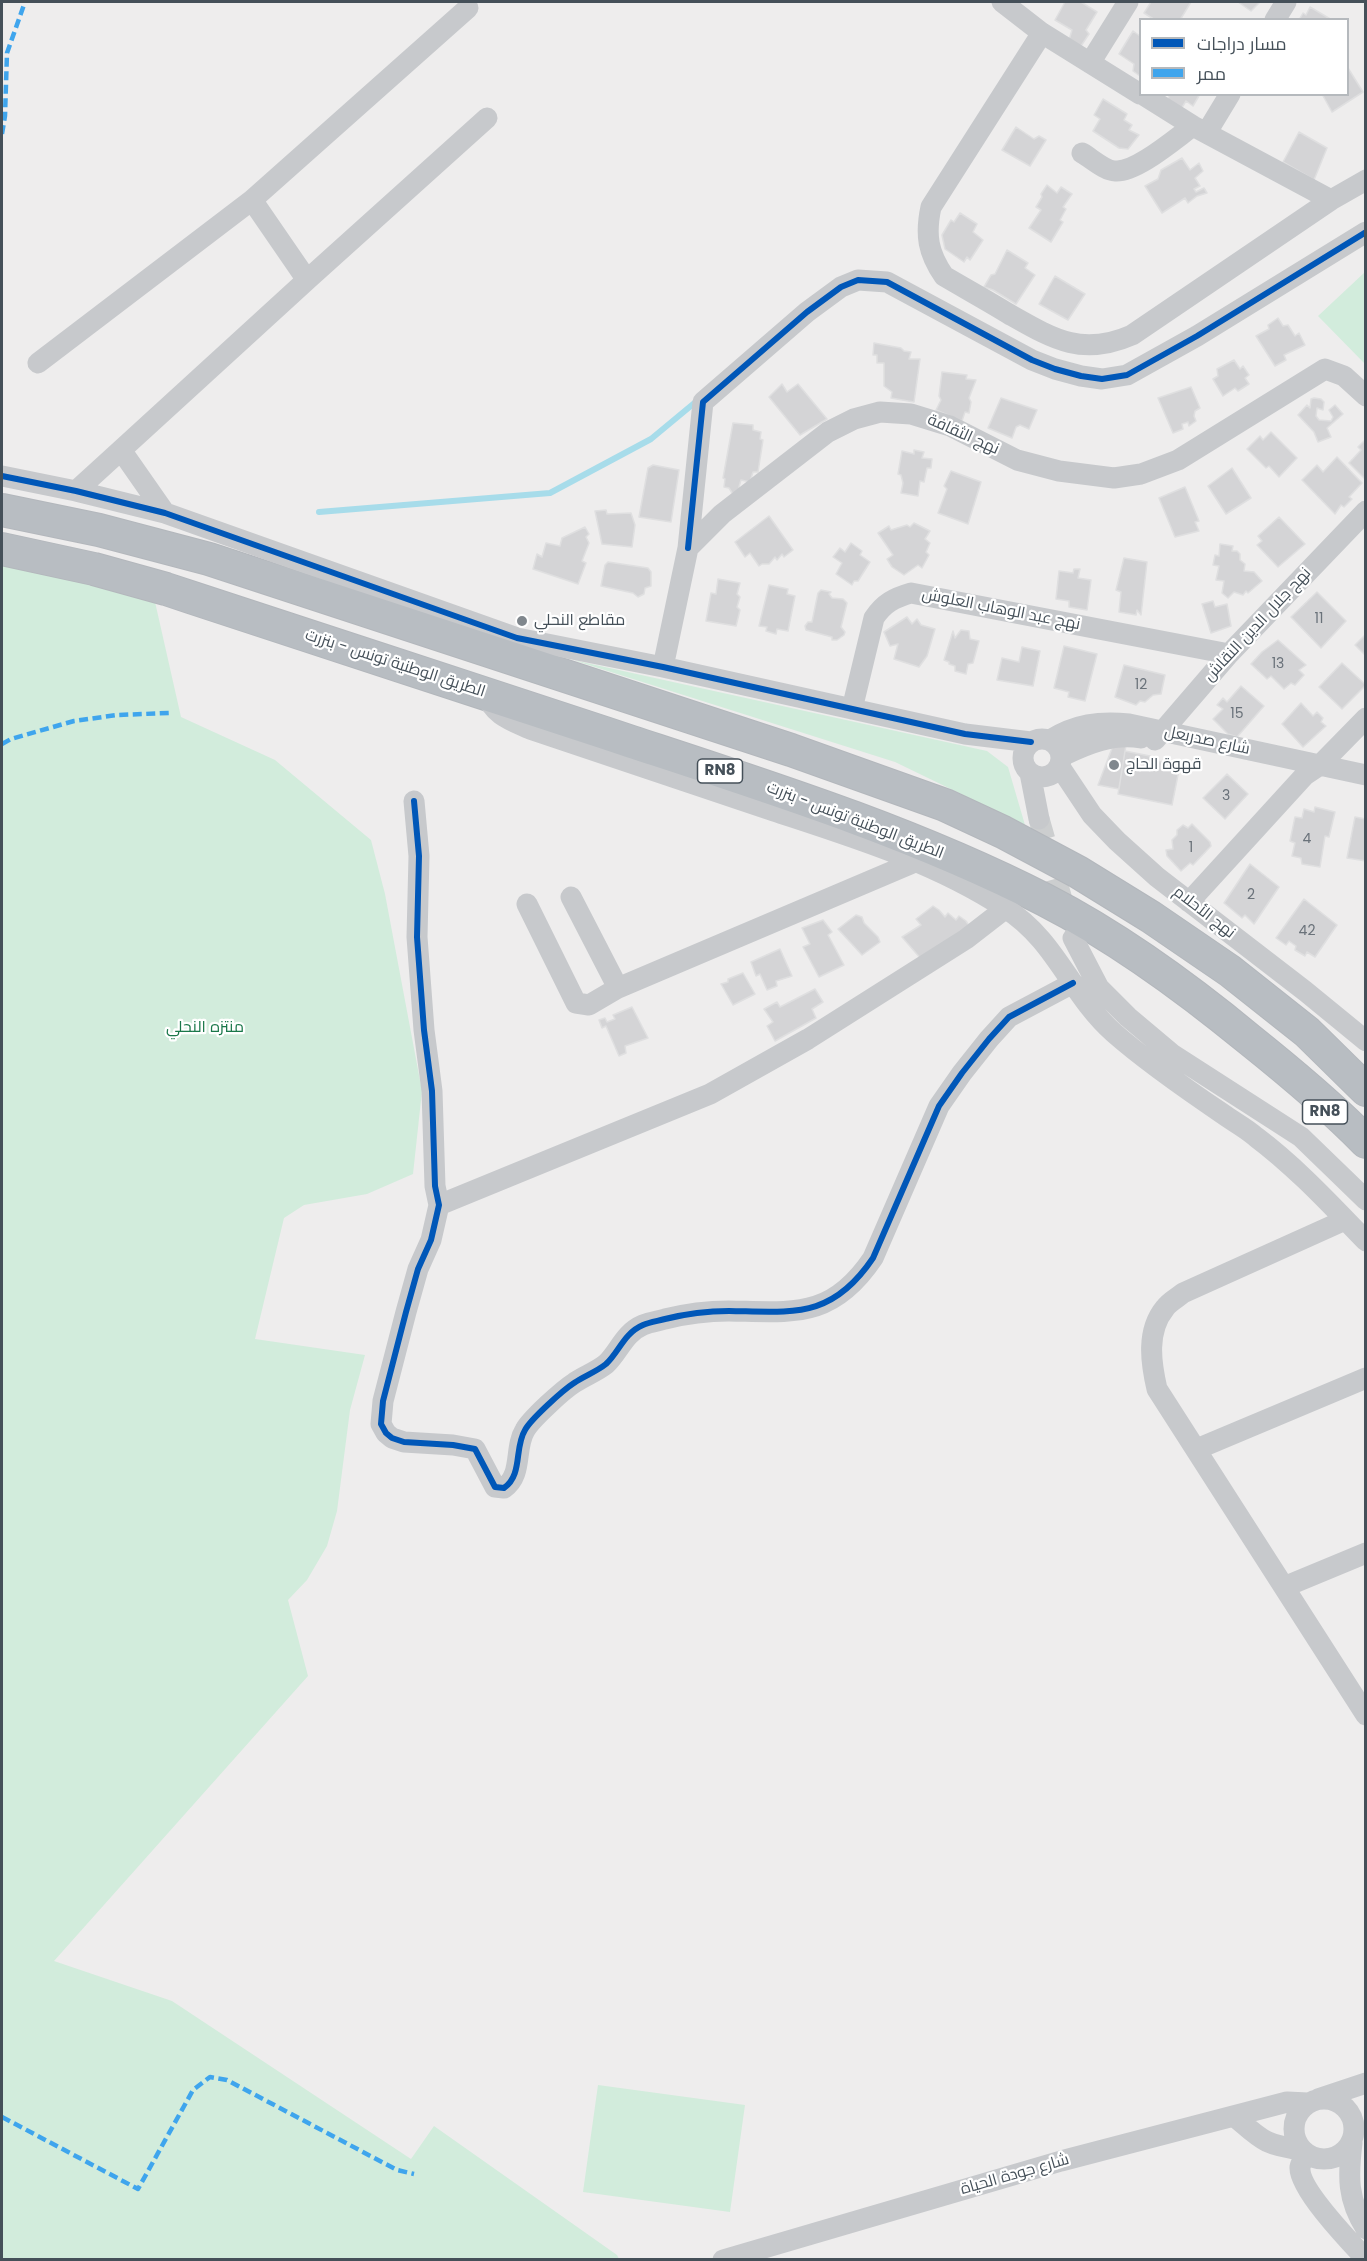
<!DOCTYPE html>
<meta charset="utf-8">
<style>
body{margin:0}
#map{position:relative;width:1367px;height:2261px;overflow:hidden;background:#eeeded;font-family:Poppins,Cairo,sans-serif}
canvas{display:block}
.frame{position:absolute;inset:0;border:3px solid #455059;pointer-events:none}
.legend{position:absolute;left:1139px;top:18px;width:210px;height:78px;box-sizing:border-box;background:#fff;border:2px solid #b5b9bd;margin:0;padding:8px 10px;list-style:none;font-size:18px;color:#455059}
.legend li{display:flex;align-items:center;gap:12px;height:30px}
.legend b{width:30px;border:2px solid #b5b9bd}
</style>
<div id="map">
<canvas width="1367" height="2261"></canvas>
<div class="frame"></div>
<ul class="legend">
<li><b style="height:8px;background:#0057b8"></b>مسار دراجات</li>
<li><b style="height:8px;background:#3fa5ed"></b>ممر</li>
</ul>
</div>
<script>
const context = document.querySelector('canvas').getContext('2d');
context.lineJoin = 'round';
function paint(path, color) { context.fillStyle = color; context.fill(path, 'evenodd'); }
function stroke(path, color, width, dash) { context.strokeStyle = color; context.lineWidth = width; context.lineCap = dash ? 'butt' : 'round'; context.setLineDash(dash || []); context.stroke(path); }
function write(font, color, halo, rows, align = 'center') {
  context.font = font + ' Poppins,Cairo,sans-serif'; context.lineWidth = 4.5; context.setLineDash([]); context.textBaseline = 'middle'; context.strokeStyle = halo; context.fillStyle = color; for (const [text, x, y, turn = 0] of rows) {
    context.save(); context.translate(x, y); context.rotate((+turn || 0) * Math.PI / 180); context.textAlign = isNaN(turn) ? turn : align; if (halo) context.strokeText(text, 0, 0); context.fillText(text, 0, 0); context.restore();
  }
}
const green = new Path2D(`
 M1365,272V364L1318,316Z
 M2,559L153,593L181,717L275,760L371,840L385,894L422,1091L413,1174L367,1194L304,1205L284,1218L255,1339L365,1355L350,1410L337,1511L327,1546L307,1580L288,1600L308,1676L54,1961L172,2001L411,2159L434,2126L617,2255L619,2259H2Z
 M573,660L987,751L1008,767L1025,825L895,762Z
 M598,2085L745,2105L730,2212L583,2192Z`);
const stream = new Path2D(`
 M319,512L550,493L651,439L698,400`);
const building = new Path2D(`
 M1065,2H1081L1097,12L1086,30L1089,34L1081,46L1069,40L1072,30L1055,20Z
 M1151,2H1191L1180,20H1155L1144,13Z
 M1238,2H1260L1251,11Z
 M1310,7L1332,20H1299L1303,13L1306,15Z
 M1133,31L1140,36V76L1133,71L1134,64L1119,54Z
 M1348,68L1363,92L1332,112L1322,94H1348Z
 M1200,94L1193,106L1186,101L1181,109L1168,101L1169,94Z
 M1103,99L1127,114L1124,120L1132,125L1129,130L1139,135L1128,149L1119,148L1093,131L1100,119L1094,115Z
 M1016,127L1034,139L1039,136L1046,140L1030,166L1002,150Z
 M1299,132L1327,148L1314,180L1283,162Z
 M1182,158L1190,170L1199,163L1203,171L1195,178L1200,186L1194,189L1196,192L1204,188L1207,193L1197,196L1188,203L1185,198L1162,213L1145,186L1158,179L1161,170Z
 M1047,185L1057,193L1061,187L1072,194L1063,207L1066,209L1060,220L1063,222L1051,242L1029,228L1041,210L1036,207L1042,197L1041,194Z
 M960,213L977,224L973,232L983,240L970,260L967,257L964,262L945,249L942,235L951,220L954,222Z
 M1007,250L1028,263L1025,268L1035,275L1016,304L993,290L984,287L991,275L995,274Z
 M1055,276L1085,294L1068,320L1039,304Z
 M1278,318L1283,326L1288,325L1295,336L1299,333L1305,345L1284,355L1286,360L1275,366L1256,336L1269,329L1268,325Z
 M874,343L901,348L904,351L911,352L909,359H920L914,402L891,398L892,392L884,386V363H877V355H873Z
 M1234,360L1240,369L1243,366L1249,375L1245,378L1249,384L1238,391L1235,388L1223,396L1213,379L1218,376L1217,369Z
 M942,372L967,375L966,379L976,380L969,398L971,402L969,413L965,412L962,421L936,410L941,400L939,396Z
 M782,384L787,392L798,384L827,419L800,435L769,397Z
 M1191,387L1200,408L1195,411L1194,416L1196,421L1189,426L1188,422L1182,424L1183,429L1173,433L1158,398Z
 M1001,398L1037,410L1029,429L1020,425L1016,427L1012,438L988,428Z
 M1314,398L1321,399L1324,402L1323,410L1317,408L1316,416L1319,420L1331,421L1333,417L1329,410L1335,405L1343,414L1327,428L1331,437L1318,442L1314,432L1298,415L1307,405L1310,408L1311,399Z
 M733,423L753,425V430L761,432L760,439L763,440L758,472H753L750,482L741,480L739,487L741,490L734,496L729,488L724,487L725,479L723,478Z
 M1271,432L1297,458L1279,477L1269,466L1266,468L1247,449L1260,436L1263,440Z
 M1365,440L1366,478L1365,479L1349,463L1361,450L1358,447Z
 M914,450L924,452L922,458L932,459L931,468H927L924,482L920,481L918,496L901,493L903,483L901,475L898,474L902,451L914,454Z
 M1337,457L1362,483L1349,497L1352,499L1344,507L1341,505L1335,514L1302,480L1317,465L1323,472Z
 M653,465L679,470L671,522L639,517L648,468Z
 M1232,468L1251,498L1226,514L1208,486Z
 M951,471L981,482L968,524L938,513L947,489L944,486Z
 M1185,487L1199,521L1195,522L1199,531L1175,537L1159,498Z
 M606,510L607,514L631,513L635,525L632,547L602,544L595,511Z
 M769,516L793,550L784,557L782,554L777,560L775,557L769,564H762L759,566L750,553L745,557L735,542Z
 M1279,517L1305,544L1278,567L1257,545L1262,541L1258,536Z
 M914,523L930,531L925,539L930,543L926,552L929,555L922,568L918,565L904,575L892,567L887,559L893,555L878,533L889,526L891,530L907,525L910,527Z
 M585,527L589,534L586,537L589,543L582,561L586,563L578,584L533,569L537,554L542,557L546,543L560,546L562,538Z
 M851,543L862,551L860,555L870,562L858,581H854L852,585L836,574L842,563L833,557L840,548L845,552Z
 M1220,544L1233,546L1232,551H1237L1240,554V560L1245,564L1244,571L1254,572L1262,581L1248,593L1246,591L1243,595L1234,592L1228,598L1222,593L1224,581L1216,580L1219,566L1213,565L1215,555L1219,556Z
 M1124,558L1147,562L1141,615L1137,610L1136,615L1119,612L1121,592L1116,590Z
 M608,562L648,568L651,572V586L645,588L644,594L638,597L633,593L601,586L605,565Z
 M1074,569H1080L1078,578L1091,580L1087,610L1069,607V601L1056,599L1059,571L1073,573Z
 M718,579L740,583L737,594L740,597L737,607L740,610L736,626L706,621L711,593L716,594Z
 M769,585L788,589L787,594L795,596L788,631L777,629L776,634L766,631L767,627L759,626Z
 M821,590L831,592L829,594L832,598L843,599L847,603L841,627L845,632L844,635L837,640H832V637L806,630L805,626L808,622H812L818,593Z
 M1317,592L1346,621L1321,648L1291,617Z
 M1213,601L1215,607L1227,604L1231,626L1211,633L1202,604Z
 M907,617L912,624L917,619L921,625L935,629L927,656L919,667L894,659L898,644L890,646L884,632Z
 M961,630L969,631L970,639L979,641L973,663L968,664L966,674L955,671V666L949,664V662L944,660L953,631L955,638Z
 M1366,634V656L1355,645Z
 M1278,640L1306,665L1299,670L1304,675L1295,685L1291,683L1284,689L1271,676L1267,679L1251,664L1262,652Z
 M1064,646L1097,654L1085,701L1068,697L1069,692L1054,688Z
 M1022,647L1040,651L1033,686L997,680L1002,658L1019,662Z
 M1342,663L1366,685L1342,709L1319,687Z
 M1124,665L1165,675L1161,694L1153,695L1145,702L1140,701L1136,705L1115,697Z
 M1241,686L1264,706L1237,737L1228,734L1213,719L1223,709L1217,705L1223,698L1227,702Z
 M1301,703L1313,716L1317,712L1323,718L1321,722L1326,726L1303,747L1282,724Z
 M1114,743L1126,745L1119,789L1098,785Z
 M1125,751L1150,756V760L1180,765L1172,805L1118,794Z
 M1227,774L1248,794L1225,819L1203,798Z
 M1315,807L1335,812L1329,837L1325,836L1320,867L1302,864L1301,858L1292,856L1295,843L1290,841L1295,817L1302,818L1304,809L1314,812Z
 M1355,817L1366,819V861L1347,858Z
 M1192,824L1210,842L1211,846L1193,865L1190,863L1181,871L1167,856L1166,850L1173,849L1172,840L1177,835V830L1183,825L1188,828Z
 M1250,864L1279,887L1254,924L1245,915L1242,918L1224,903Z
 M1304,899L1337,925L1315,957L1307,952L1305,956L1295,950L1296,946L1289,941L1286,945L1276,938Z
 M933,906L939,910L945,917L948,913L956,920L959,916L966,921L971,929L922,960L902,937L921,925L916,919Z
 M856,915L862,917L864,923L878,937L880,942L862,955L838,929Z
 M823,920L832,932L828,935L844,965L819,977L803,947L810,944L802,928Z
 M780,949L792,976L776,981L777,986L767,990L760,974L756,976L751,962Z
 M743,973L755,994L733,1005L721,984L728,982V979Z
 M815,989L823,1002L812,1009L816,1018L775,1041L767,1026L773,1022L764,1009L777,1002L780,1007Z
 M632,1007L648,1038L625,1046L626,1053L619,1056L606,1026L602,1028L599,1020L605,1018L607,1022L615,1019L613,1015Z`);
const minorTunnel = new Path2D(`
 M1039,819L1067,917`);
const minor = new Path2D(`
 M1002,2L1042,33L1140,94
 M1275,20L1286,2
 M1042,33L931,207C925,235 928,253 944,276C966,289 988,301 1009,314C1053,339 1082,357 1132,335L1331,200L1366,180
 M1090,63L1128,2
 M1142,94L1193,126L1331,200
 M1207,132L1230,94
 M1082,153C1091,158 1105,171 1115,171C1136,173 1176,138 1193,126
 M252,200L468,8
 M307,280L487,118
 M38,363L252,200L307,280L121,450L165,513
 M2,476L76,491L165,513L517,638L663,667L965,734L1031,742
 M76,491L121,450
 M688,548L703,402L807,312L841,287L858,280L887,282L1032,360L1055,369L1081,376L1102,379L1127,375L1197,336L1366,232
 M663,667L688,548L722,514L828,432L854,419L880,412L911,414L950,426L1017,460L1059,471L1114,478L1141,474L1178,460L1325,369L1344,376L1366,396
 M486,693C493,715 510,720 530,729C611,756 692,784 774,811C853,837 935,862 1005,908C1057,941 1070,994 1114,1033C1147,1062 1186,1089 1223,1114C1234,1122 1246,1128 1256,1137C1296,1167 1331,1205 1366,1241
 M852,709L874,618C884,603 894,598 911,593L1229,654
 M1023 758a19 19 0 1 1 38 0a19 19 0 1 1-38 0Z
 M1050,740C1076,724 1099,721 1129,724L1366,775
 M1155,740L1229,654L1366,511
 M1062,756C1087,744 1113,733 1141,738
 M1060,767L1092,815L1117,841L1157,877L1305,991L1366,1041
 M1030,773L1039,819
 M414,801L419,856L417,937L424,1030L432,1091L435,1186L439,1205L431,1240L418,1269L406,1312L383,1401L381,1424L386,1433L392,1438L404,1442L453,1445L475,1449L495,1487L504,1488C523,1475 514,1448 525,1430C531,1419 563,1390 574,1383C584,1376 596,1372 606,1364C619,1352 624,1333 643,1325C650,1322 658,1321 665,1319C685,1314 708,1311 729,1311C794,1312 832,1319 873,1258L939,1106L962,1073L989,1039L1009,1017L1073,983
 M571,897L618,988
 M1189,902L1305,775L1320,765L1366,718
 M527,904L576,1003L589,1005L618,988L917,861
 M1073,938L1099,988L1128,1017L1172,1054L1301,1137L1366,1200
 M439,1205L710,1094L808,1039L966,939L1006,908
 M1345,1220L1183,1293C1177,1298 1169,1302 1165,1308C1146,1331 1151,1363 1157,1389L1366,1715
 M1197,1449L1366,1378
 M1284,1587L1366,1553
 M1294 2129a30 30 0 1 1 60 0a30 30 0 1 1-60 0Z
 M1318,2099L1366,2083
 M1234,2116C1262,2140 1264,2145 1302,2150
 M1352,2143C1348,2176 1347,2199 1366,2229
 M1306,2154C1304,2158 1301,2162 1300,2167C1298,2188 1351,2243 1366,2259
 M723,2260L1061,2161L1287,2102L1308,2103`);
const highway = new Path2D(`
 M2,510L99,530L209,559L791,750L945,805L1003,832L1078,872L1151,917L1230,971L1307,1032L1366,1090
 M2,549L94,569L166,589C321,641 477,690 632,742C772,788 914,833 1045,900C1119,938 1187,988 1250,1040C1290,1072 1330,1105 1366,1142`);
const quiet = new Path2D(`
 M2,134L5,116L7,53L25,2
 M2,744L11,739L74,721L117,715L169,713
 M2,2117L138,2189L193,2090L210,2077L227,2080L397,2170L414,2174`);
const cycleway = new Path2D(`
 M2,476L76,491L165,513L517,638L663,667L965,734L1031,742
 M688,548L703,402L807,312L841,287L858,280L887,282L1032,360L1055,369L1081,376L1102,379L1127,375L1197,336L1366,232
 M414,801L419,856L417,937L424,1030L432,1091L435,1186L439,1205L431,1240L418,1269L406,1312L383,1401L381,1424L386,1433L392,1438L404,1442L453,1445L475,1449L495,1487L504,1488C523,1475 514,1448 525,1430C531,1419 563,1390 574,1383C584,1376 596,1372 606,1364C619,1352 624,1333 643,1325C650,1322 658,1321 665,1319C685,1314 708,1311 729,1311C794,1312 832,1319 873,1258L939,1106L962,1073L989,1039L1009,1017L1073,983`);
const markers = [
 [522,621,6,"#80878d"],
 [1114,765,6,"#80878d"]
];
const numberNames = [
 ["11",1319,619],
 ["13",1278,664],
 ["12",1141,685],
 ["15",1237,714],
 ["3",1226,796],
 ["4",1307,839],
 ["1",1191,848],
 ["2",1251,895],
 ["42",1307,931]
];
const shields = [
 [720,771,45],
 [1325,1112,45]
];
const shieldNames = [
 ["RN8",720,771],
 ["RN8",1325,1112]
];
const streetNames = [
 ["نهج الثقافة",963,435,24],
 ["نهج عبد الوهاب العلوش",1001,610,11],
 ["نهج جلال الدين النقاش",1258,625,-47],
 ["الطريق الوطنية تونس - بنزرت",395,664,18],
 ["شارع صدربعل",1207,741,12],
 ["الطريق الوطنية تونس - بنزرت",855,821,21],
 ["نهج الأحلام",1204,913,38],
 ["شارع جودة الحياة",1015,2175,-16]
];
const poiNames = [
 ["مقاطع النحلي",534,621],
 ["قهوة الحاج",1126,765]
];
const parkNames = [
 ["منتزه النحلي",205,1028]
];
paint(green, '#d2ecdc');
stroke(stream, '#a7dcea', 6);
paint(building, '#d4d4d6');
stroke(building, '#dfdfe0', 1.5);
stroke(minorTunnel, '#cccecf', 21, [21, 10]);
stroke(highway, '#b3b7bc', 34);
stroke(minor, '#c7c9cc', 21);
stroke(highway, '#b8bdc2', 32);
stroke(quiet, '#3fa5ed', 4.5, [9, 4.5]);
stroke(cycleway, '#0057b8', 6);
for (const [x, y, r, color] of markers) { const dot = new Path2D(); dot.arc(x, y, r, 0, 2 * Math.PI); context.fillStyle = color; context.fill(dot); stroke(dot, '#fff', 2); }
write('14px', '#6a727a', null, numberNames);
for (const [x, y, w] of shields) { const box = new Path2D(); box.roundRect(x - w / 2, y - 12, w, 24, 4.5); context.fillStyle = '#fff'; context.fill(box); stroke(box, '#455059', 1.5); }
write('bold 15px', '#455059', null, shieldNames);
write('16px', '#455059', '#fff', streetNames);
write('16px', '#455059', '#fff', poiNames, 'left');
write('16px', '#197749', '#fff', parkNames);
</script>
